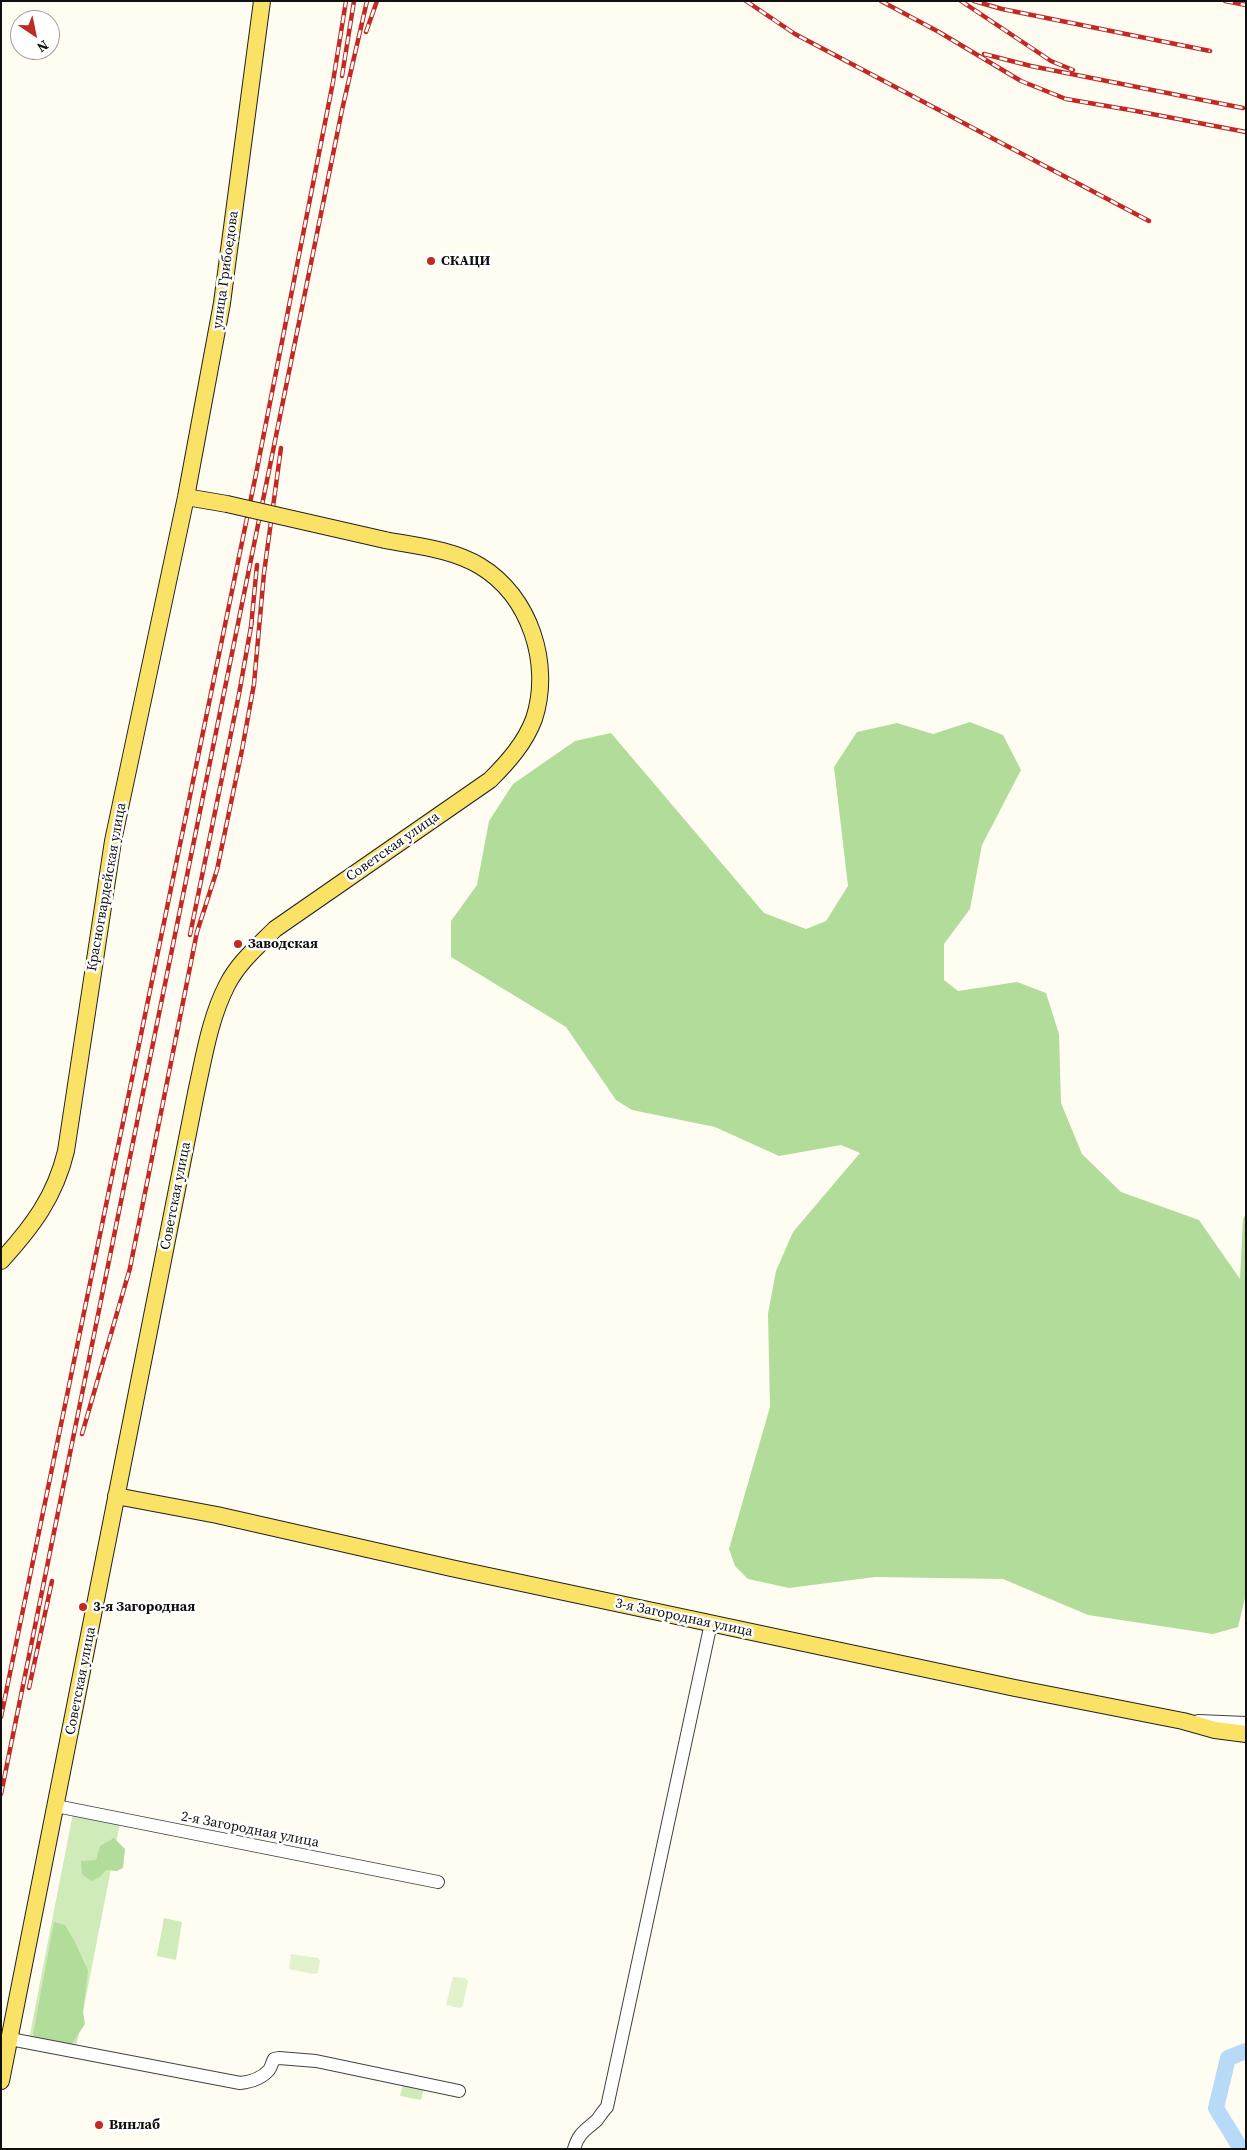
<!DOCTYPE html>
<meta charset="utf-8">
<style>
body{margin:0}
#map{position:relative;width:1247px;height:2150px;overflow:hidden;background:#fffdf2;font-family:"Source Serif 4",serif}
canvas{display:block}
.frame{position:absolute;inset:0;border:2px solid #101010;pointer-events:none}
.north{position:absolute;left:10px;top:10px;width:50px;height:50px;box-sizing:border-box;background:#fff;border:1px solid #9f9f9f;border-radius:50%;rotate:146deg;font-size:14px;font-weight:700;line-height:20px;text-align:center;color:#101010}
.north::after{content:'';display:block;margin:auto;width:18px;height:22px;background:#c32924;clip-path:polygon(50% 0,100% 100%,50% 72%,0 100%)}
</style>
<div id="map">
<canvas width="1247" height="2150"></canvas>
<div class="frame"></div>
<div class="north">N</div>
</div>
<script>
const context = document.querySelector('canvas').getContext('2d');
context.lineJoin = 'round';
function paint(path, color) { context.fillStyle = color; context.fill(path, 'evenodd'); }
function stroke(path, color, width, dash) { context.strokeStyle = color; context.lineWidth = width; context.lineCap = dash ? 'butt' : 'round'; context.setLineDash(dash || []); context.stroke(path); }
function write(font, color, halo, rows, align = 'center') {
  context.font = font + ' "Source Serif 4",serif'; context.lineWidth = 5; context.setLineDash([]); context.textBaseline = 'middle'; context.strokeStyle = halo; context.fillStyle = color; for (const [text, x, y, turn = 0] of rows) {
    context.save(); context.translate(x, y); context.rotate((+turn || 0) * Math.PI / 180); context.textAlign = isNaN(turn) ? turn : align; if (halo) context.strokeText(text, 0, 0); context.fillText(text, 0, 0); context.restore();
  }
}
const green = new Path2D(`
 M73,1813L120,1823L76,2048L29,2039Z
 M164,1918L182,1922L176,1960L157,1956Z
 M403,2084L424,2088L421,2100L400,2096Z`);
const forest = new Path2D(`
 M970,722L1003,735L1021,770L982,845L970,909L944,944V980L958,991L1017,982L1046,993L1059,1034L1061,1103L1082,1154L1121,1192L1199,1220L1240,1279L1243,1219L1246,1214V1594L1238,1627L1213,1634L1088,1615L1003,1579L875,1577L789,1588L748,1579L735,1566L729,1549L770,1407L768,1314L776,1271L793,1232L860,1153L841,1145L779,1156L715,1127L632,1110L616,1100L566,1027L451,957V921L477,885L489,821L513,784L575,741L611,733L764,913L806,929L826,921L848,886L834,767L857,732L897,723L933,734Z
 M114,1838L125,1849L123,1868L117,1871L106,1870L100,1877L91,1881L82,1874L81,1861L96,1860L100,1846Z
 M54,1922L65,1925L75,1942L88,1971L83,2011L85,2024L72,2044L36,2038L33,2034Z`);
const pitch = new Path2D(`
 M291,1954L318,1958L320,1961L318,1973L313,1974L289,1969Z
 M453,1977L465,1978L468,1981L463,2005L460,2008L446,2005Z`);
const river = new Path2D(`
 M1241,2149L1216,2108L1228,2058L1246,2051`);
const minor = new Path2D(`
 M1198,1721L1246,1723
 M56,1806L438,1882
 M10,2039L240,2083C250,2082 262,2078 269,2070C272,2066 272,2062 274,2059L279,2058L316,2061L459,2091
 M574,2149C579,2132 585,2131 597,2120C600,2116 603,2111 607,2107L711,1623`);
const major = new Path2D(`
 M186,497L227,504
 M1,1261C32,1227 55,1197 66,1151L113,841L186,497L222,303L262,1
 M116,1496L217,1515L451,1568L1015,1688L1183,1721L1215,1730L1246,1734
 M1,2081L196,1093C204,1057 210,1018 227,985C238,963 258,946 275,929L490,780C508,762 525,743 534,719C552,664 530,596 480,566C452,549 416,546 385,540`);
const rail = new Path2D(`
 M746,1L795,34L1149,221
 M881,1L939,32L1021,81L1066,99L1136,111L1246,132
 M961,1L1051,61L1073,70
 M974,1L1002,9L1210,51
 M1225,1L1246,5
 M366,32L377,1
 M984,54L1031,66L1243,108
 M342,76L354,1
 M251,627L257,565
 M190,935L239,694L252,621
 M82,1434L130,1268L197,932L217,870L242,750L254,684L264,573L281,448
 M29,1688L52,1581
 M1,1717L256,474L333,82L346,1
 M1,1794L342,110L367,1`);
const majorBridge = new Path2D(`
 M227,504L385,540`);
const markers = [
 [431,261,5,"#c32924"],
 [238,944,5,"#c32924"],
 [83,1607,5,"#c32924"],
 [99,2125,5,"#c32924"]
];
const poiNames = [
 ["СКАЦИ",441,261],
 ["Заводская",248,944],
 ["3-я Загородная",93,1607],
 ["Винлаб",109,2125]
];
const streetNames = [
 ["улица Грибоедова",226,270,-82],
 ["Советская улица",393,847,-35],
 ["Красногвардейская улица",107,887,-80],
 ["Советская улица",176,1196,-79],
 ["3-я Загородная улица",684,1618,12],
 ["Советская улица",81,1681,-79],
 ["2-я Загородная улица",250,1830,11]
];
paint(green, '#d0ebba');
paint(forest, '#b2dc99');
paint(pitch, '#e2f2cd');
stroke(river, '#b6daf7', 16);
stroke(minor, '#434343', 14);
stroke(major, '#212121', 18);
stroke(minor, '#fff', 12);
stroke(major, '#fae267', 16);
stroke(rail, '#c32924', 4.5);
stroke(rail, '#fff', 2.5, [8]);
stroke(majorBridge, '#212121', 18, []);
stroke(majorBridge, '#fae267', 16);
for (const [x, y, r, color] of markers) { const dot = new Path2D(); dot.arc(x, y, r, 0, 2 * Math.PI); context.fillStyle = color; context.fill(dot); stroke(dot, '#fff', 2); }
write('bold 14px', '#101010', '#fff', poiNames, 'left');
write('14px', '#101010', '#fff', streetNames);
</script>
